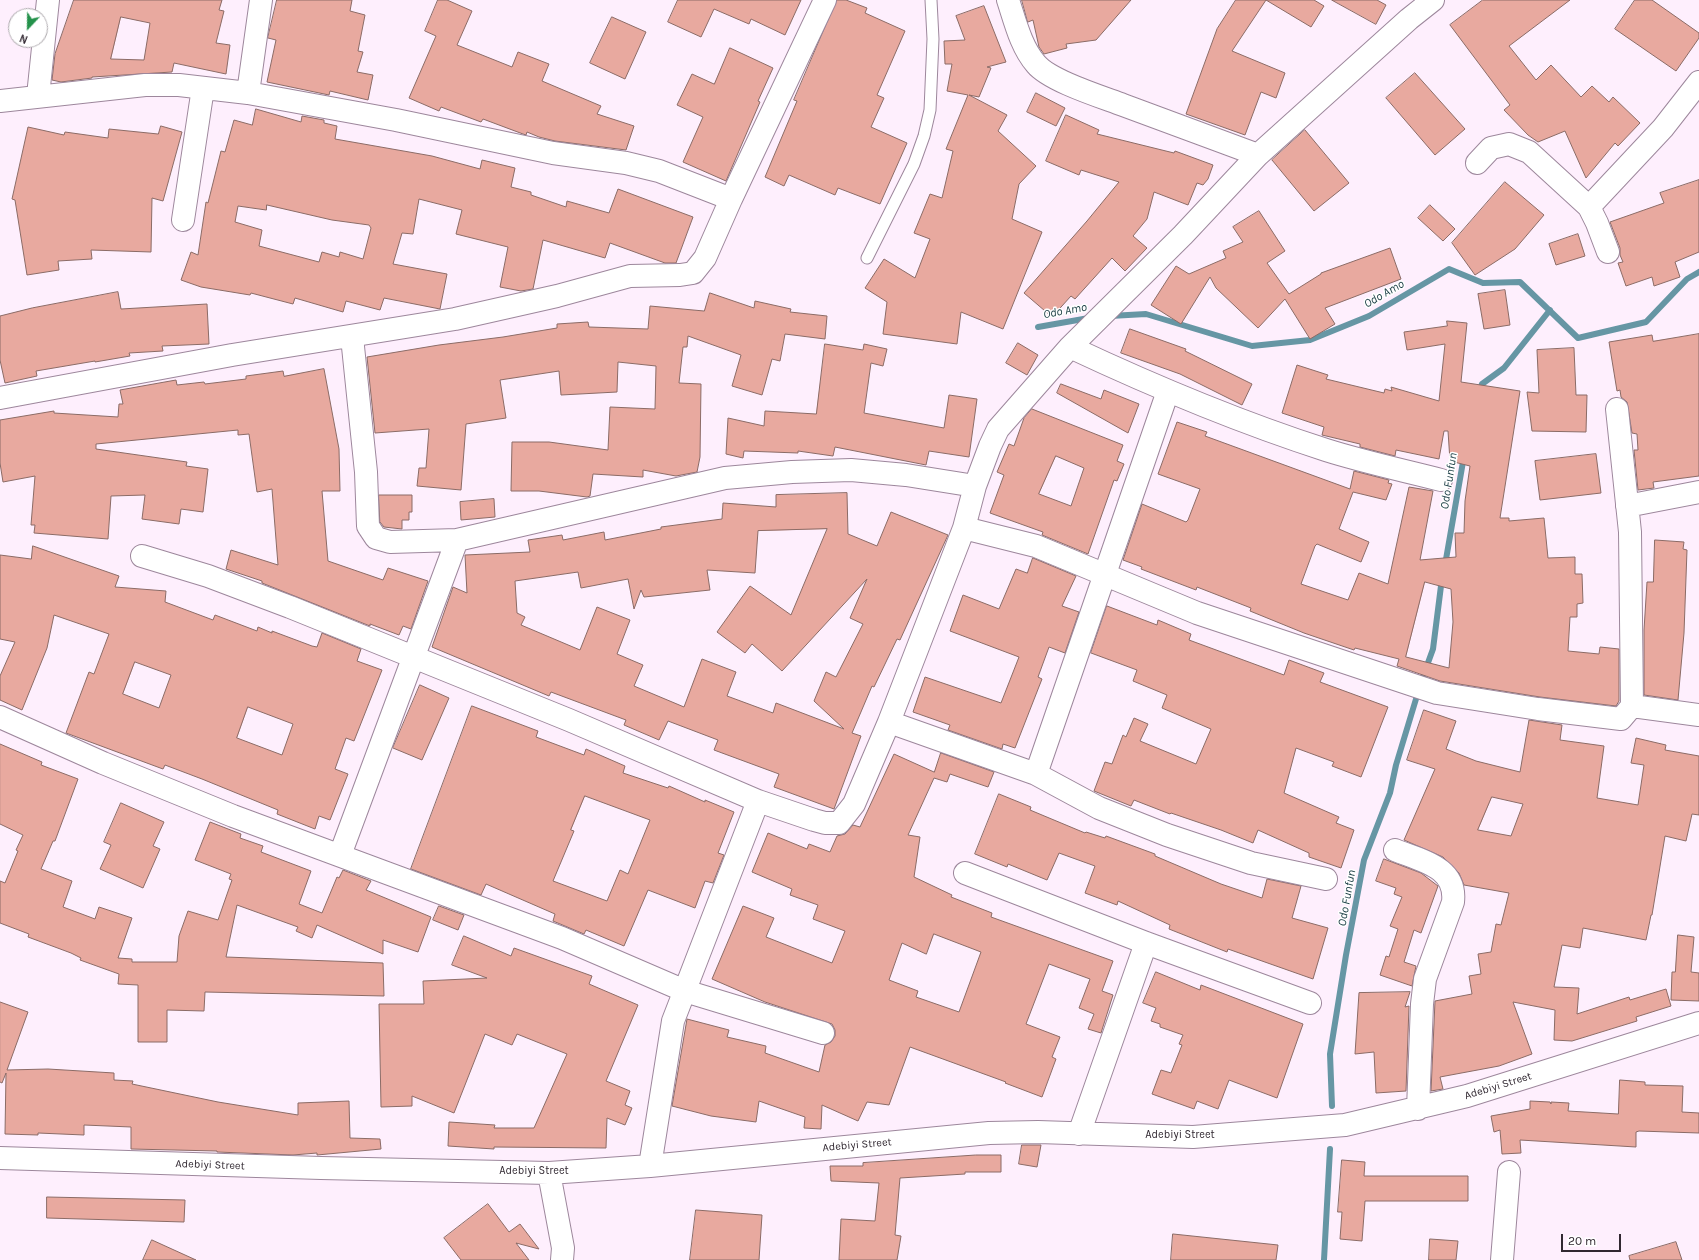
<!DOCTYPE html>
<style>
body{margin:0}
#map{position:relative;width:1699px;height:1260px;overflow:hidden;background:#feeffd;font-family:Karla,sans-serif}
canvas{display:block}
.north{position:absolute;left:8px;top:8px;width:40px;height:40px;box-sizing:border-box;background:#fff;border:1px solid #ada9ad;border-radius:50%;rotate:202deg;font-size:11px;font-weight:700;line-height:16px;text-align:center;color:#312831}
.north::after{content:'';display:block;margin:auto;width:14px;height:18px;background:#24924b;clip-path:polygon(50% 0,100% 100%,50% 72%,0 100%)}
.scale{position:absolute;left:1561px;top:1234px;width:60px;height:18px;box-sizing:border-box;border:2px solid #312831;border-top:0;padding-left:5px;font-size:12px;line-height:14px;white-space:nowrap;color:#312831;-webkit-text-stroke:3px #fff;paint-order:stroke}
</style>
<div id="map">
<canvas width="1699" height="1260"></canvas>
<div class="north">N</div>
<div class="scale">20 m</div>
</div>
<script>
const context = document.querySelector('canvas').getContext('2d');
context.lineJoin = 'round';
function stroke(path, color, width, dash) { context.strokeStyle = color; context.lineWidth = width; context.lineCap = dash ? 'butt' : 'round'; context.setLineDash(dash || []); context.stroke(path); }
function paint(path, color) { context.fillStyle = color; context.fill(path, 'evenodd'); }
function write(font, color, halo, rows, align = 'center') {
  context.font = font + ' Karla,sans-serif'; context.lineWidth = 3; context.setLineDash([]); context.textBaseline = 'middle'; context.strokeStyle = halo; context.fillStyle = color; for (const [text, x, y, turn = 0] of rows) {
    context.save(); context.translate(x, y); context.rotate((+turn || 0) * Math.PI / 180); context.textAlign = isNaN(turn) ? turn : align; if (halo) context.strokeText(text, 0, 0); context.fillText(text, 0, 0); context.restore();
  }
}
const stream = new Path2D(`
 M1110,316L1146,314L1252,346L1310,340L1369,316L1449,269L1483,283L1520,282L1578,338L1646,322L1687,279L1699,272
 M1038,327L1089,318
 M1479,391L1482,384L1504,368L1550,310
 M1445,565L1464,456
 M1421,682L1433,649L1442,578
 M1332,1106L1330,1054L1346,955L1364,860L1390,793L1396,765L1416,699
 M1324,1260L1330,1149`);
const building = new Path2D(`
 M74,0H222L219,10L224,11L216,43L230,45L226,74L174,63L172,72L92,77V78L61,82L52,80L55,54ZM121,17L150,23L144,60L111,59Z
 M277,0H352L350,11L365,15L358,51L363,52L357,72L373,75L368,100L330,91L329,95L267,82L276,40L268,38Z
 M438,0H447L472,11L457,45L512,67L518,52L549,64L542,81L601,106L597,114L634,126L626,150L555,141L539,137L527,132L526,135L523,134L483,119L481,122L441,107L439,111L409,98L436,36L425,31Z
 M678,0H801L785,35L751,19L749,24L714,9L701,37L668,22Z
 M837,0H846L867,8L865,13L905,31L877,95L884,98L871,127L907,143L880,204L838,188L835,195L789,175L784,186L765,177L797,101L794,100Z
 M1022,0H1131L1096,40L1066,44L1067,48L1044,54L1039,47L1033,20L1028,22Z
 M1236,0H1314L1324,6L1311,27L1266,0L1232,51L1285,73L1276,98L1261,92L1245,135L1186,114L1217,29Z
 M1332,0H1377L1386,5L1376,24Z
 M1483,0H1570L1509,46L1536,80L1551,65L1581,97L1592,86L1609,102L1613,97L1640,123L1618,146L1615,143L1586,178L1565,131L1538,142L1528,135L1504,110L1510,105L1450,25Z
 M1635,0H1652L1699,33V38L1676,71L1615,29Z
 M984,6L1006,62L987,67L991,68L979,97L969,95L1007,115L998,131L1036,166L1019,184L1012,219L1042,232L1003,329L961,312L957,344L883,334L887,302L865,288L884,259L915,278L930,239L914,233L930,194L942,198L953,151L946,149L968,95L947,91L952,64H945L944,41L965,40L956,16Z
 M612,17L646,32L625,79L590,63Z
 M730,48L773,68L758,101L760,102L726,181L683,162L703,117L677,105L692,74L714,84Z
 M1415,73L1465,129L1435,155L1386,98Z
 M1036,93L1065,108L1056,126L1027,112Z
 M256,109L301,122L302,116L324,120V123L337,126L335,139L432,156L480,169L482,160L515,168L511,187L531,192V195L566,207L567,201L609,213L618,189L693,217L676,263H665L610,243L605,258L543,240L533,289L521,291L500,287L508,247L456,234L462,210L419,199L413,234L402,233L393,264L447,274L440,309L384,298L380,310L346,301L343,312L295,298L293,304L251,293L250,295L201,287L181,280L191,252L198,255L206,202L208,203L221,151L225,152L234,120L252,125ZM267,205L332,220L369,225L371,228L363,259L340,252L339,257L322,252L319,262L259,246L262,230L235,222L238,206L266,210Z
 M1066,115L1099,130L1097,134L1174,153L1175,151L1213,165L1208,179L1203,185L1197,183L1188,205L1154,192L1147,219L1133,236L1147,248L1125,271L1112,258L1075,299L1071,296L1052,317L1024,293L1087,221L1119,182L1081,170L1079,175L1046,161Z
 M161,126L182,132L163,201L152,198L151,252L91,250L92,259L58,261L59,270L27,275L15,200L12,199L28,127L64,135L65,132L108,138L109,129L158,134Z
 M1305,130L1349,183L1314,211L1272,160Z
 M1699,180V252L1675,262L1680,277L1654,286L1652,277L1626,286L1618,263L1623,262L1620,255V248L1610,222L1664,203L1660,193Z
 M1505,182L1544,215L1515,249L1475,275L1452,243Z
 M1430,205L1455,229L1443,241L1418,218Z
 M1259,211L1285,251L1267,263L1289,294L1321,274V273L1390,248L1401,279L1325,308L1335,324L1310,339L1285,299L1258,328L1216,288L1210,277L1181,324L1151,305L1176,266L1189,274L1226,258L1223,251L1243,242L1233,227Z
 M1578,234L1585,256L1556,265L1549,244Z
 M1505,290L1510,325L1484,329L1478,294Z
 M118,292L121,309L207,304L209,344L162,346L163,351L129,353L130,356L95,362V361L36,371L37,376L5,383L0,360V316L32,308Z
 M710,293L754,308L755,301L791,309L790,312L827,316L825,339L785,334L780,361L772,359L762,395L732,386L741,355L688,336L687,347H683L679,383L701,384L700,457L697,472L676,476L643,470V477L593,474L590,496L587,497L539,491H511L512,442H549L608,450L610,407L655,409L656,366L618,362L617,392L561,395L559,371L500,380L506,418L466,424L461,490L417,486L419,468H426L429,429L375,433L367,357L439,345L503,337L557,328V324L588,322L589,327L648,329L650,306L704,311Z
 M1447,321L1467,323L1461,382L1520,391L1500,518H1509V521L1544,518L1548,558L1575,557V574H1582L1583,603L1577,604V617H1570L1568,651L1599,654L1600,647L1619,649V701L1616,706L1540,697L1440,681L1397,666L1399,659L1355,648L1354,650L1304,633L1250,611L1251,608L1197,587L1196,590L1141,569L1142,567L1123,560L1142,504L1186,522L1188,520L1200,489L1158,474L1177,422L1207,432L1205,436L1350,489L1354,471L1389,480L1388,483L1392,484L1386,500L1353,492L1339,529L1369,542L1361,562L1317,544L1315,546L1301,584L1348,600L1359,573L1388,584L1409,487L1433,491L1420,560L1456,557L1455,533H1464L1465,501L1470,466L1450,461L1448,431H1444L1439,459L1396,450L1395,456L1360,447V444L1322,435L1324,427L1282,413L1297,365L1328,375L1326,379L1384,393L1385,389L1392,391L1391,387L1439,401L1445,344L1407,350L1404,332L1447,326ZM1425,582L1451,589L1453,622L1449,668L1406,657Z
 M1130,329L1186,349L1185,351L1252,384L1242,405L1180,374L1121,353Z
 M1699,334V476L1653,482L1654,488L1638,490L1634,450H1638L1637,434L1632,433L1627,402L1621,397L1620,390L1617,391L1609,342L1652,335L1653,341Z
 M1018,343L1038,355L1027,375L1006,363Z
 M825,344L863,350L864,344L887,349L883,366L871,363L864,413L944,428L949,395L977,399L969,457L929,451L926,465L835,447L833,456L798,451V453L744,451L743,458L726,454L728,418L764,426L765,411L816,414Z
 M1574,348L1576,395H1587L1586,432L1532,431L1527,392L1539,393L1537,350Z
 M324,369L339,449L340,491H322L328,561L383,580L388,568L428,581L411,629L403,626L399,635L370,624V626L262,583V581L226,569L231,550L278,565L272,489L257,492L249,434L238,435V430L96,444V449L187,462L186,466L208,469L203,512L181,509L179,524L142,519L145,495L111,496L108,539L34,533L35,525H31L35,476L3,482L0,463V420L54,411V413L118,417L119,404H123L120,390L176,380L177,385L204,382L205,384L246,379V376L283,371L284,376Z
 M1061,384L1101,399L1104,390L1139,404L1128,433L1057,393Z
 M1032,409L1123,445L1117,461L1124,464L1117,481L1114,480L1088,554L1042,535L1043,532L990,513L1004,475L997,472L1009,444L1014,446L1024,418ZM1056,456L1084,468L1071,506L1039,494Z
 M1596,454L1601,493L1540,500L1535,461Z
 M847,493L848,534L877,546L891,512L948,535L900,640L897,639L874,687L872,686L852,733L861,736L834,809L774,787L779,774L714,750L718,740L668,721L659,740L624,725L626,720L551,692L549,696L432,647L453,587L467,593L465,555L530,552L528,540L562,535L563,540L604,532L605,540L661,529V527L722,519L723,503L776,507V495ZM827,529L791,615L750,586L717,632L745,653L752,644L782,671L867,579L850,618L863,624L836,677L826,672L814,701L844,729L776,703L773,713L727,696L736,672L702,659L684,707L634,686L643,665L617,654L630,620L597,607L580,650L521,625L525,617L517,613L515,581L578,572L581,588L628,579L634,609L641,590L644,597L710,590L707,570L755,573L758,531Z
 M379,495H412V512H409V520H402V529L384,527L380,522Z
 M494,499L495,517L461,520L460,502Z
 M1655,540L1684,542L1683,549L1687,550L1684,633L1678,700L1644,695V630L1647,582H1653Z
 M33,546L119,576L115,587L166,591L165,602L213,620L215,615L257,631L258,627L272,633V631L312,646L317,647L322,633L361,649L357,661L382,670L354,741L346,738L335,769L348,774L330,820L319,816L315,829L277,814L278,810L202,779L165,765L163,769L66,733L89,672L94,674L109,634L54,615L47,648L22,710L0,700V676L15,642L0,639V555L31,559ZM135,662L171,675L159,708L123,694ZM248,707L293,724L282,755L237,738Z
 M1033,558L1076,576L1062,606L1079,612L1065,653L1049,647L1038,677L1042,679L1015,748L1003,744L1002,749L948,730L950,725L913,712L925,677L1001,703L1019,657L950,631L963,595L999,609L1016,569L1027,573Z
 M1107,606L1157,625L1158,620L1191,634L1189,640L1284,675L1289,660L1324,673L1320,682L1388,707L1361,777L1332,766L1334,762L1296,748L1284,793L1339,817L1336,823L1354,830L1341,868L1309,857V853L1258,830L1253,843L1221,830L1171,813L1170,814L1134,800L1131,806L1094,791L1105,762L1112,764L1123,735L1126,737L1134,718L1148,724L1140,741L1196,764L1211,729L1162,708L1167,695L1133,681L1137,670L1091,653Z
 M420,685L449,698L422,760L393,748Z
 M472,706L538,731L536,737L584,755L586,749L625,766L623,773L668,788L669,786L705,802V800L734,812L718,853L724,855L713,883L705,881L695,908L648,890L624,946L586,930L584,934L553,921L555,914L486,884L481,895L411,869ZM585,796L650,820L628,874L620,870L607,901L553,881L574,831L571,830Z
 M1424,710L1456,721L1446,749L1476,761L1520,772L1529,720L1562,725L1560,740L1604,746L1597,798L1638,805L1644,765L1631,763L1636,738L1666,745L1665,750L1699,756V815L1692,814L1686,841L1665,836L1652,915H1651L1646,940L1583,928L1580,948L1562,945L1554,987L1579,988L1577,1014L1629,997L1630,1000L1666,989L1671,1006L1636,1017L1637,1021L1572,1041L1554,1040L1555,1010L1513,1002L1532,1054L1499,1066L1440,1077L1443,1089L1431,1091L1435,1001L1472,994L1469,976L1481,974L1478,954L1491,952L1496,924L1501,925L1509,893L1464,885L1459,873L1443,857L1404,840L1435,769L1407,760ZM1492,797L1523,804L1511,836L1478,830Z
 M0,744L42,762L41,765L78,779L55,841H53L41,869L72,881L63,907L95,919L99,907L132,918L118,958L132,959V962H177L179,936L188,911L218,920L232,880L229,879L231,874L195,860L210,822L241,834L240,838L263,846L261,852L311,871L299,904L322,913L337,877L339,878L343,870L371,881L366,890L431,917L418,952L383,940V954L317,925L312,938L296,931L298,927L237,905L226,957L383,963L384,996L205,992L204,1011L167,1010V1042H138V985L118,984L119,974L80,960L81,958L71,953L28,937L29,934L0,923V881L5,883L18,851L16,850L23,835L0,824Z
 M941,753L994,772L988,787L950,774L947,782L934,778L908,835L920,837L914,877L952,895L951,897L992,913L991,917L1113,961L1102,991L1113,995L1101,1033L1088,1029L1094,1014L1079,1008L1090,979L1049,964L1026,1024L1060,1037L1052,1057L1056,1059L1042,1097L1005,1083L1006,1082L910,1047L889,1105L867,1102L858,1121L822,1105L821,1129L804,1128L805,1117L759,1101L756,1122L711,1116L672,1106L687,1019L729,1030L727,1037L766,1046L765,1053L819,1072L825,1045L831,1042L835,1036V1030L832,1024L765,1002L712,979L743,906L774,918L766,937L832,963L845,931L813,919L818,905L790,895L792,889L752,872L768,833L807,849L809,844L830,852L837,836L845,834L853,825L860,827L894,754L934,772ZM934,934L981,952L959,1012L916,997L918,991L889,980L902,943L926,954Z
 M999,794L1031,807L1030,810L1085,833L1086,832L1105,838L1106,836L1155,854V856L1221,884L1262,898L1267,879L1301,886L1292,918L1328,928L1313,979L1228,949L1227,952L1169,929L1170,925L1118,901L1117,905L1085,893L1095,866L1059,853L1047,880L1008,864L1007,867L975,854Z
 M121,803L164,822L153,846L160,849L143,888L100,869L111,845L104,842Z
 M1384,859L1421,873L1438,886L1421,933L1414,930L1404,962L1416,966L1412,986L1380,975L1386,956L1389,957L1398,929L1390,926L1402,897L1394,894L1396,888L1376,881Z
 M439,906L464,915L458,930L433,920Z
 M1678,935L1694,937L1691,972L1699,973V1001L1671,1000L1672,972H1675Z
 M464,936L511,956L514,948L592,976L589,984L638,1005L606,1081L630,1091L625,1105L632,1108L625,1125L607,1118L606,1148L494,1147V1149L448,1146L449,1122L495,1125L494,1128H534L567,1054L517,1034L512,1045L485,1034L454,1113L412,1096V1106L381,1107L379,1004H424L423,981L487,978L452,965Z
 M1156,972L1200,990L1201,985L1303,1024L1277,1098L1229,1080L1218,1109L1197,1101L1194,1109L1152,1094L1161,1070L1171,1073L1182,1045L1179,1044L1183,1035L1160,1027V1024L1151,1021L1156,1008L1143,1003Z
 M1410,992L1405,1007L1409,1006L1406,1091L1376,1093L1374,1052L1355,1054L1359,993Z
 M0,1002L28,1012L7,1070L48,1069L114,1073V1080L133,1081L132,1084L218,1102L298,1115V1103L349,1101L350,1138L380,1139L381,1149L317,1155V1153L293,1155L217,1152V1151L131,1149V1127L84,1125V1135L38,1133V1135L5,1134L6,1073L2,1083L0,1082Z
 M1620,1080L1645,1082V1085L1683,1086L1682,1112L1699,1113V1133L1639,1131L1636,1132V1147L1520,1140L1521,1153L1502,1154L1500,1130L1494,1132L1491,1116L1530,1109V1101L1550,1102L1551,1104V1102L1569,1103L1568,1111L1618,1114Z
 M1022,1145H1041L1037,1167L1019,1164Z
 M976,1155H1001V1172H965V1174L900,1178L895,1235L901,1236L897,1260H839L841,1219L875,1221L879,1183L831,1181L830,1166H863V1163Z
 M1342,1160L1365,1162L1364,1176H1468V1201H1365L1362,1241L1340,1239L1342,1212H1338Z
 M47,1197L185,1200L184,1222L47,1218Z
 M488,1204L509,1232L520,1224L539,1249L516,1243L529,1260H461L444,1238Z
 M696,1210L762,1215L759,1260H690Z
 M1173,1234L1278,1245L1276,1260H1171Z
 M1430,1239L1458,1241L1456,1260H1429Z
 M152,1240L196,1260H143Z
 M1676,1242L1682,1260H1630L1629,1256Z`);
const service = new Path2D(`
 M867,258L914,164L924,136L930,110L933,39L931,0`);
const minor = new Path2D(`
 M1008,0C1015,21 1021,47 1036,64C1050,81 1102,97 1123,105C1168,122 1213,138 1258,155
 M248,93L261,0
 M38,96L48,0
 M0,101L145,85H179L248,93L396,120L553,153L626,163L659,171L731,199
 M1477,163L1491,148L1509,144L1529,152L1589,207L1597,223L1608,252
 M1589,207L1663,128L1699,82
 M183,220L203,88
 M352,337L366,472L368,526L376,538L390,542L457,540L725,478L792,472L851,470L906,475L975,486
 M1070,347C1153,386 1239,422 1326,450C1364,462 1402,470 1441,480
 M0,398L232,355L455,319L557,296L630,276L680,275L693,273L705,258L731,199L825,0
 M1617,409L1630,532L1632,706
 M1627,506L1699,492
 M964,528L1036,546L1197,613L1437,693L1538,709L1621,719L1632,706L1699,715
 M142,556L208,576L290,607L569,720L758,801L814,820L825,823H839L854,804L889,722L964,528L975,486L990,446L998,429L1070,347L1183,235L1258,155L1409,19L1433,0
 M0,717L103,763L233,816L562,938L685,991L823,1033
 M889,722L1036,774L1099,808L1167,835L1251,863L1326,879
 M1036,774L1168,391
 M1395,850C1422,861 1457,867 1453,902L1425,979L1422,1004L1418,1109
 M340,855L457,540
 M965,873L1146,943L1310,1003
 M1079,1134L1146,943
 M0,1158L321,1168L549,1173L650,1166L989,1133L1038,1132L1193,1137L1345,1125L1467,1096L1699,1023
 M650,1166L673,1021L758,801
 M549,1173L563,1248L562,1260
 M1502,1260L1509,1172`);
const streetNames = [
 ["Adebiyi Street",1498,1086,-17],
 ["Adebiyi Street",1180,1135],
 ["Adebiyi Street",857,1145,-5],
 ["Adebiyi Street",210,1165,2],
 ["Adebiyi Street",534,1171]
];
const waterNames = [
 ["Odo Amo",1384,294,-30],
 ["Odo Amo",1065,311,-10],
 ["Odo Funfun",1449,481,-81],
 ["Odo Funfun",1347,898,-80]
];
stroke(stream, '#6696a4', 6);
paint(building, '#e8a99f');
stroke(building, '#8b6b66', 1);
stroke(service, '#9d879c', 13);
stroke(minor, '#9d879c', 24);
stroke(service, '#fff', 11);
stroke(minor, '#fff', 22);
write('11px', '#312831', '#fff', streetNames);
write('italic 12px', '#183b42', '#fff', waterNames);
</script>
